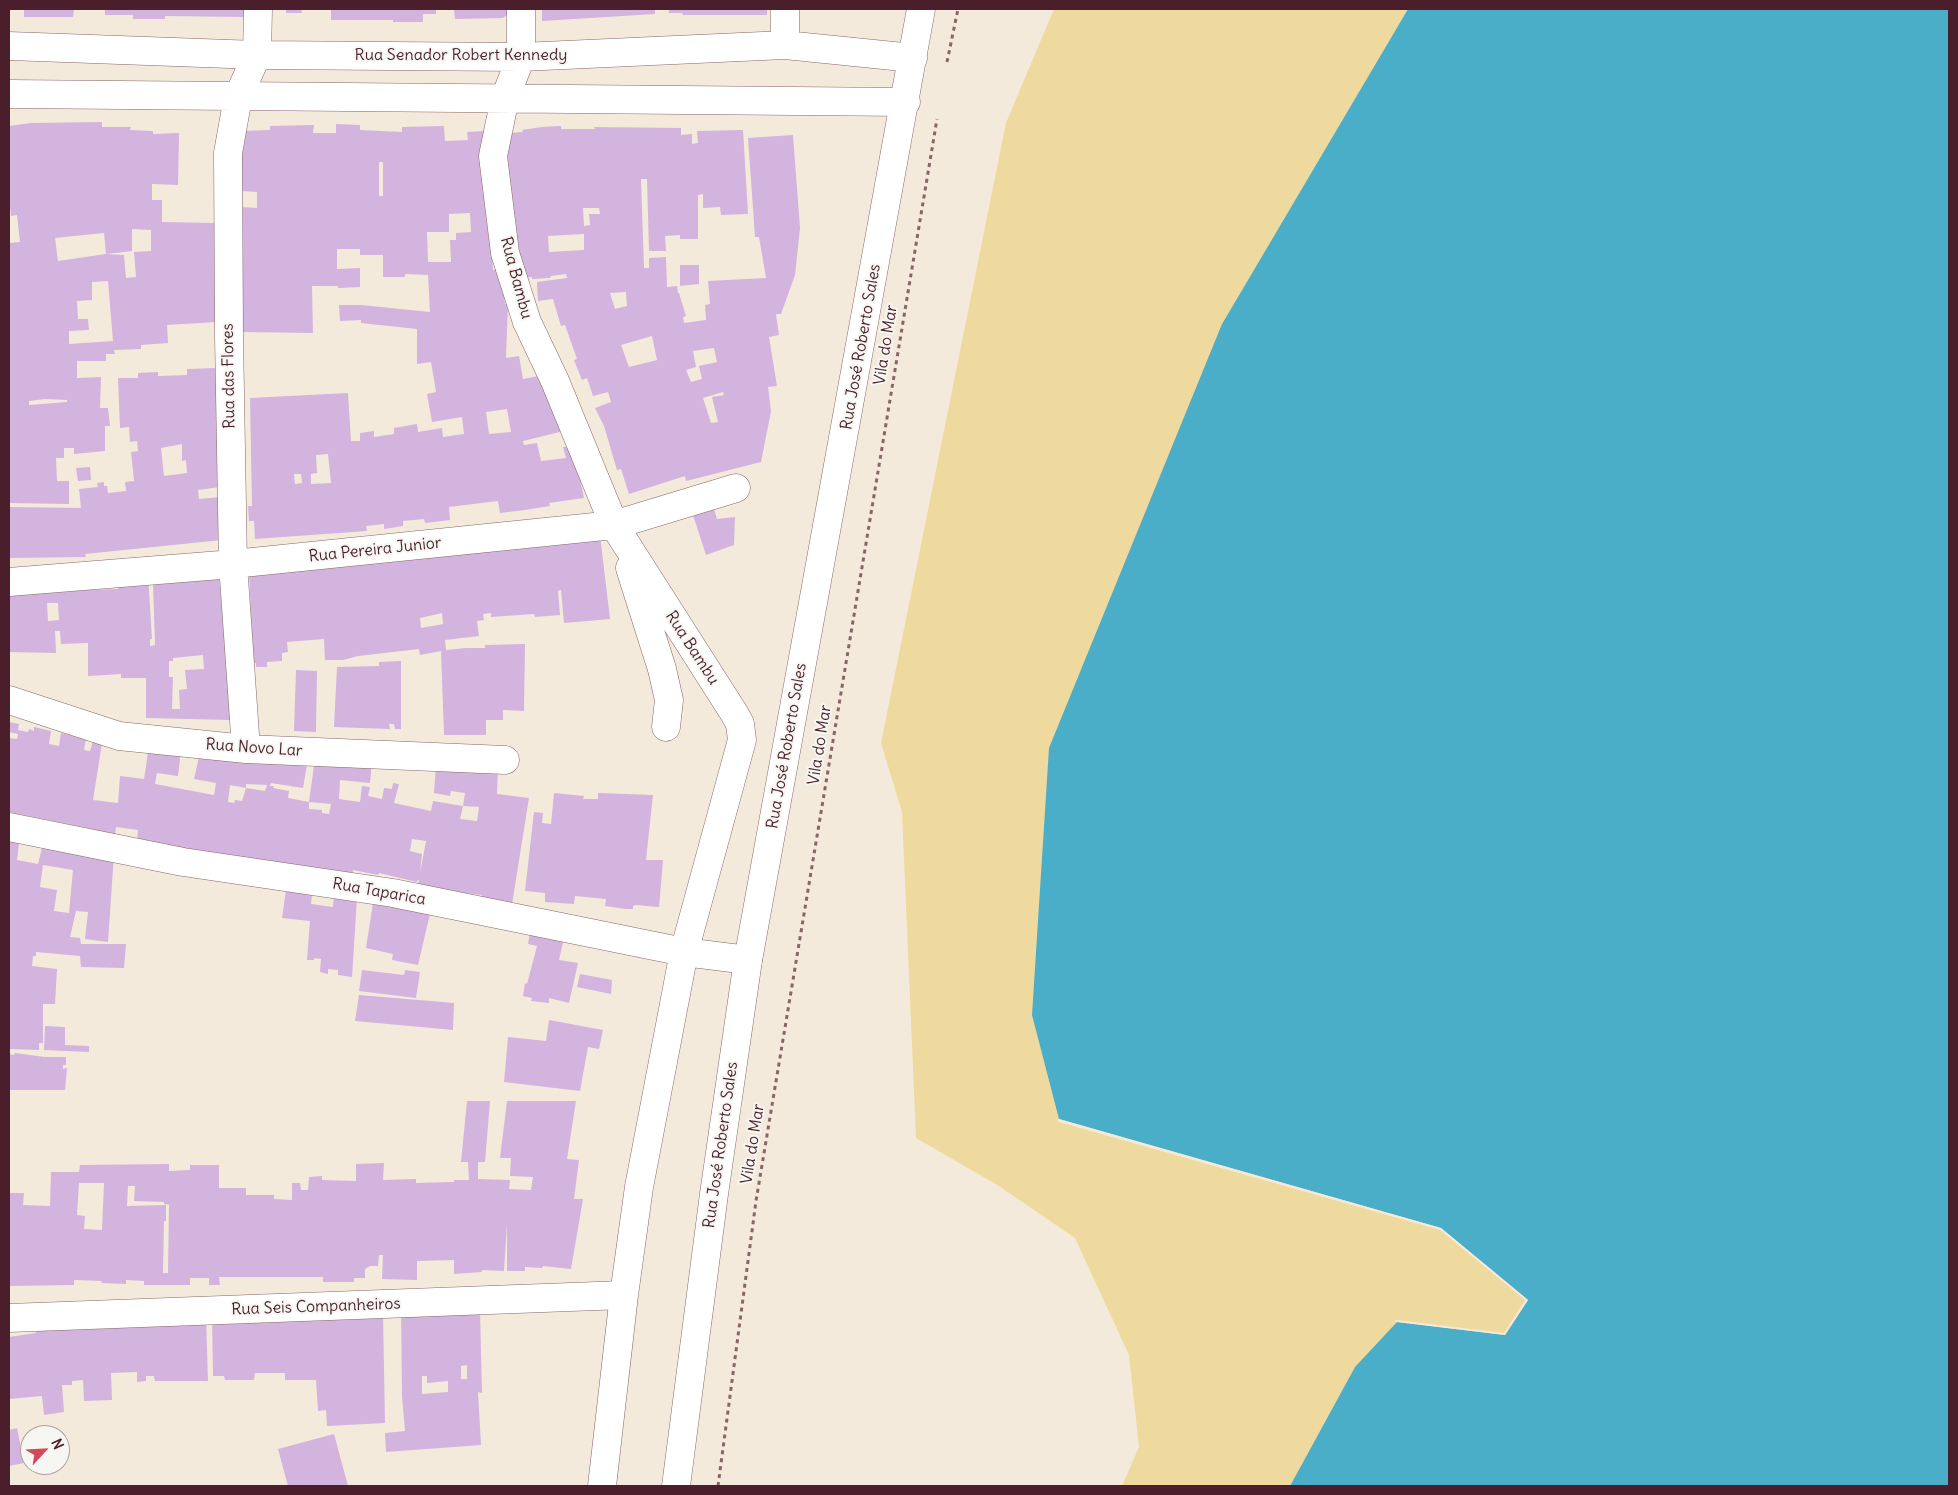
<!DOCTYPE html>
<meta charset="utf-8">
<style>
body{margin:0}
#map{position:relative;width:1958px;height:1495px;overflow:hidden;background:#f4eadb;font-family:Delius,sans-serif}
canvas{display:block}
.frame{position:absolute;inset:0;border:10px solid #4a1f2b;pointer-events:none}
.north{position:absolute;left:20px;top:1425px;width:50px;height:50px;box-sizing:border-box;background:#f6f6f2;border:1px solid #b1a0a2;border-radius:50%;rotate:65deg;font-size:14px;font-weight:700;line-height:20px;text-align:center;color:#4a1f2b}
.north::after{content:'';display:block;margin:auto;width:18px;height:22px;background:#d1495b;clip-path:polygon(50% 0,100% 100%,50% 72%,0 100%)}
</style>
<div id="map">
<canvas width="1958" height="1495"></canvas>
<div class="frame"></div>
<div class="north">N</div>
</div>
<script>
const context = document.querySelector('canvas').getContext('2d');
context.lineJoin = 'round';
function paint(path, color) { context.fillStyle = color; context.fill(path, 'evenodd'); }
function stroke(path, color, width, dash) { context.strokeStyle = color; context.lineWidth = width; context.lineCap = dash ? 'butt' : 'round'; context.setLineDash(dash || []); context.stroke(path); }
function write(font, color, halo, rows, align = 'center') {
  context.font = font + ' Delius,sans-serif'; context.lineWidth = 4; context.setLineDash([]); context.textBaseline = 'middle'; context.strokeStyle = halo; context.fillStyle = color; for (const [text, x, y, turn = 0] of rows) {
    context.save(); context.translate(x, y); context.rotate((+turn || 0) * Math.PI / 180); context.textAlign = isNaN(turn) ? turn : align; if (halo) context.strokeText(text, 0, 0); context.fillText(text, 0, 0); context.restore();
  }
}
const sand = new Path2D(`
 M1054,9H1408L1222,324L1441,1228L1528,1300L1505,1335L1355,1367L1290,1486H1122L1139,1447L1129,1355L1075,1238L999,1186L916,1138L902,812L881,743L1006,123Z`);
const water = new Path2D(`
 M1408,9H1949V1486H1290L1355,1367L1397,1322L1505,1335L1528,1300L1441,1228L1059,1119L1032,1015L1049,748L1222,324Z`);
const pier = new Path2D(`
 M1059,1119L1441,1228L1528,1300L1505,1335L1397,1322L1394,1321L1397,1320L1504,1333L1525,1300L1440,1230L1059,1122L1057,1120Z`);
const building = new Path2D(`
 M24,9H74L73,17H24Z
 M105,9H244V17L165,16V19H133V15H105Z
 M286,9H301L302,13H286Z
 M331,9H436V14H423V22H393V20H331Z
 M454,9H508V14L503,18L455,19Z
 M542,9H655V14L542,21Z
 M669,9H767V15H683L682,13H669Z
 M102,122V127H131L130,130L153,131V134L179,133L178,185L152,184V200H162V222L216,223V322L167,325L168,343L141,345V349L114,350L115,354H106V361H77V378L101,377L100,408H108L110,426H105V451L74,454V448H64V458H56L57,481H69V504L9,503V243L20,242L17,215L11,216L9,194V126L31,123ZM132,229L151,230V251L134,252L136,277L126,278L124,255L106,254L58,261L55,238L104,233L106,254L132,251ZM108,281L113,341L69,344V331L89,330L88,319H78L77,301L92,300V282ZM45,399L67,400V402L29,405V401Z
 M336,124L360,125V130L402,132V127L444,126L445,141L468,140L467,132L484,131L493,270L500,269L505,304H508L506,358L519,356L523,379L549,374L564,431L523,441L524,445L537,443L541,461L566,458L563,447L573,446L584,498L549,503L550,506L525,510L500,513L498,501L449,507L450,520L425,523L424,519L403,521V526L384,529V524L366,526L367,531L255,539L254,521H249L248,506H252L250,398L348,393L351,441H360V433L374,431V437L394,434V428L417,424L418,432L442,428L443,437L464,434L462,417L432,422L427,394L436,392L431,362L417,364V329L361,323V320L340,321L339,305H361L430,312L428,275L405,274V277H383V255H360V249H337V269L360,268V287L338,288V286H312L313,333L241,332V207L257,208V192L241,191V131L270,130V126L314,125L313,133H336ZM379,162H383V196H379ZM470,213L471,232L456,233V240H450L451,262H428L427,232H449V214ZM507,409L511,432L489,434L486,412ZM328,454L331,483L311,484V474L317,473L316,455ZM294,474H301L302,483L295,484Z
 M561,126V129H595L594,127L681,128V135L692,134V144L698,143L697,131L743,130L748,214L721,215L720,207L703,208V194L698,195V239H680V235L665,236L666,251H649L647,179H641L644,268H649V258L666,257L667,287L677,286L678,293H679L686,316L683,317L684,323L706,320L705,305L710,304L708,281L766,278L759,237H755L748,138L793,135L800,228L795,275L781,314H776L779,335L769,337L777,386L768,387L771,411L761,462L686,481L685,476L629,494L621,469L617,470L604,426L595,408L611,402L608,392L593,396L587,378L582,380L574,360L577,359L565,325L561,326L553,299L538,301L537,282L567,278L566,274L551,276L550,278L532,279V277L525,278L508,220L499,134L523,132L522,130L542,127ZM583,208H599L600,214H589L590,225L584,226ZM584,234V250L549,252L548,236ZM626,292L627,306L615,309L610,293ZM652,336L657,360L629,367L621,345ZM714,348L717,362L699,366L702,379L691,382L686,370L696,367L693,351ZM723,392L724,395L712,397L718,422L711,423L703,398Z
 M680,265H699V284L680,286Z
 M216,368L220,487L198,490L199,499L220,497L222,540L85,554L86,557L9,558V507L81,508L79,489L98,487L97,483L104,482V486H107L108,493L126,491L125,482L134,481L131,452L138,451L137,441L130,442L129,427L120,428L118,378H138V373L158,372V376L187,375V369ZM182,444V461L186,460L187,473L164,476L161,448Z
 M90,467L91,480L78,481L76,468Z
 M712,502L717,519L735,517L734,545L706,555L691,509Z
 M600,535L610,619L564,623L561,590L558,591L560,615L535,617L534,614L491,617V613L483,614L484,620L477,621L479,636L445,640L446,650L466,648H485V645L525,644L524,711L503,710V720H486V735H444L441,651L420,655L419,649L358,656L343,660H325L324,639L287,642L288,652L282,653V661L267,662V667H256V663H253L249,571ZM442,613L443,624L421,628L420,618Z
 M148,575L152,639H150V646L155,645L153,583H174V577L219,576L222,610H226L230,686V720L146,718V678H121V674L88,676V643L61,644L60,631H55L56,653L9,652V585L87,579V590L118,589L117,576ZM47,603H58L59,620L48,621ZM203,655L204,669L185,670L187,689L179,690L180,709H172L173,677H169V661H173V658Z
 M401,661V729H395L394,724H389L390,729L334,727L337,667L379,666V662Z
 M296,670L317,671L316,732L294,731Z
 M9,722L19,724L18,730L28,732L29,729L34,731V727L51,731L49,744L59,746L61,733L86,739L84,750L90,751L93,741L102,743L93,800L118,803L120,776L144,779L149,746L181,750L178,776L157,773L155,784L214,795L216,783L194,779L201,748L309,753L303,788L271,783L270,786H274L273,788L289,791L288,798L309,802V809L322,810V813L329,814L331,804L309,802L315,758L372,761L370,783L340,780L339,799L360,802L362,786L370,787L368,796L382,799L384,788L392,789L393,783L399,784L394,803L431,811L433,801L463,806L465,793L451,791L450,796L434,793L436,764L498,766L497,794L529,798L512,904L481,899L482,895L448,891L418,885L419,880H418L417,882L379,873L378,875L353,870L352,875L137,841L138,830L116,827L115,836L102,834L88,828L9,812V738L17,739L18,734L9,732ZM246,784L267,785L265,791L246,788L242,801L235,800L234,803L228,802L230,785L246,788ZM463,806L479,807L477,821L460,819ZM412,839L426,841L420,873L422,854L410,851Z
 M554,793L584,796L583,799H598V793L653,795L646,860H663L659,907L636,905L633,906V909H626L605,906L606,899L575,896L574,904L545,902V893L525,891L534,812L543,813L542,823L551,824Z
 M9,833L19,843L17,860L38,864L44,840L114,854L108,942L85,939L88,912L76,911L70,937L80,938L81,944H126L124,968L81,967L80,956L36,952V956H33L32,966L57,969L55,1004H43V1043H39V1050L9,1049ZM43,865L73,870L69,913L54,911L57,890L40,887Z
 M286,890L312,894L311,904L333,907L334,895L357,898L352,977L338,975V970L328,969V974L320,972L321,959L314,958V960H307L310,921L282,918Z
 M373,903L430,914L418,965L392,960L393,954L366,948Z
 M530,932L564,938L559,960L578,963L569,1003L549,998V1003L531,1001L532,998L523,996L525,983L527,984L537,946L528,944Z
 M362,970L404,975L405,970L420,972L416,998L359,991Z
 M580,974L612,980L611,994L577,987Z
 M359,995L454,1003L453,1030L355,1021Z
 M549,1020L603,1030L599,1049L588,1047L580,1091L504,1082L508,1037L546,1041Z
 M45,1026L65,1027V1045L89,1046V1052L44,1050Z
 M15,1053L45,1057H66V1065H63V1069L67,1068L65,1090H9V1054L14,1055Z
 M467,1101H490L485,1162H478V1179L510,1180L509,1189L531,1190L533,1177L510,1176L511,1158H500L507,1101H576L567,1159L579,1160L574,1199H583L571,1269L543,1266L542,1268L525,1267V1271H507V1224L504,1271L482,1270V1272L454,1274V1260L417,1261V1280L382,1279L383,1255H379L378,1266H370L365,1269V1278H354V1282H323V1277H219L220,1285H209V1278H190V1285H144V1281L126,1280V1284L101,1283L102,1281L74,1280V1285L9,1286V1193H24L23,1205L50,1206L51,1172H79L80,1165L169,1164V1171L190,1170V1165H219V1188H246V1195H274V1199L292,1200V1183H300L301,1190H308L309,1177L322,1176V1180L356,1181V1164L384,1163L383,1180L416,1179V1183L454,1182V1180H469L468,1162H461ZM79,1183H104L102,1230L84,1229L85,1216L77,1215ZM128,1186H135L134,1201L164,1202V1204L171,1205H169L168,1273H163L164,1221H166V1205L127,1206Z
 M401,1310L480,1311L482,1393L478,1392L481,1445L386,1452L385,1433L405,1431L402,1396ZM467,1365V1379H461V1366ZM422,1376H427V1383L448,1381V1392L422,1394Z
 M383,1314L385,1423L327,1426L326,1410L318,1411L316,1380H285V1373H255L254,1380H225L224,1376H213L212,1316Z
 M206,1316L208,1381H155L154,1376H146V1381L137,1382V1372L111,1373L112,1400L84,1401L83,1380L72,1381V1385H62L64,1412L44,1415L42,1396L9,1399V1337L36,1333L35,1318Z
 M17,1428L24,1463L9,1466V1430Z
 M334,1434L348,1486H288L278,1449Z`);
const path = new Path2D(`
 M947,62L958,9
 M718,1486L756,1201L937,119`);
const minor = new Path2D(`
 M521,9V57L505,98L493,156L505,253L527,322L555,381L614,525L734,713L740,724L742,740L684,952L639,1187L624,1295L602,1486
 M785,45V9
 M9,46L257,55L521,57L785,45L913,58
 M9,94L906,102
 M630,568L662,669L669,700L666,727
 M9,582L233,564L614,525L736,488
 M9,700L119,736L246,749L505,760
 M246,749L233,564L229,336L228,153L238,97L257,55L258,9
 M9,827L183,862L393,893L684,952L748,960
 M9,1318L624,1295`);
const major = new Path2D(`
 M676,1486L714,1194L748,960L921,9`);
const streetNames = [
 ["Rua Senador Robert Kennedy",461,55],
 ["Rua Bambu",516,278,75],
 ["Vila do Mar",886,345,-81],
 ["Rua José Roberto Sales",861,347,-80],
 ["Rua das Flores",229,376,-91],
 ["Rua Pereira Junior",375,550,-6],
 ["Rua Bambu",692,648,57],
 ["Vila do Mar",820,745,-81],
 ["Rua José Roberto Sales",787,746,-80],
 ["Rua Novo Lar",254,748,4],
 ["Rua Taparica",379,892,10],
 ["Vila do Mar",753,1144,-81],
 ["Rua José Roberto Sales",721,1145,-82],
 ["Rua Seis Companheiros",316,1307,-2]
];
paint(sand, '#eeda9e');
paint(water, '#4aaec9');
paint(pier, '#f4eadb');
paint(building, '#d2b4de');
stroke(minor, '#866669', 29);
stroke(major, '#866669', 29);
stroke(path, '#866669', 3, [4, 4]);
stroke(minor, '#fff', 28);
stroke(major, '#fff', 28);
write('16px', '#4a1f2b', '#f6f6f2', streetNames);
</script>
